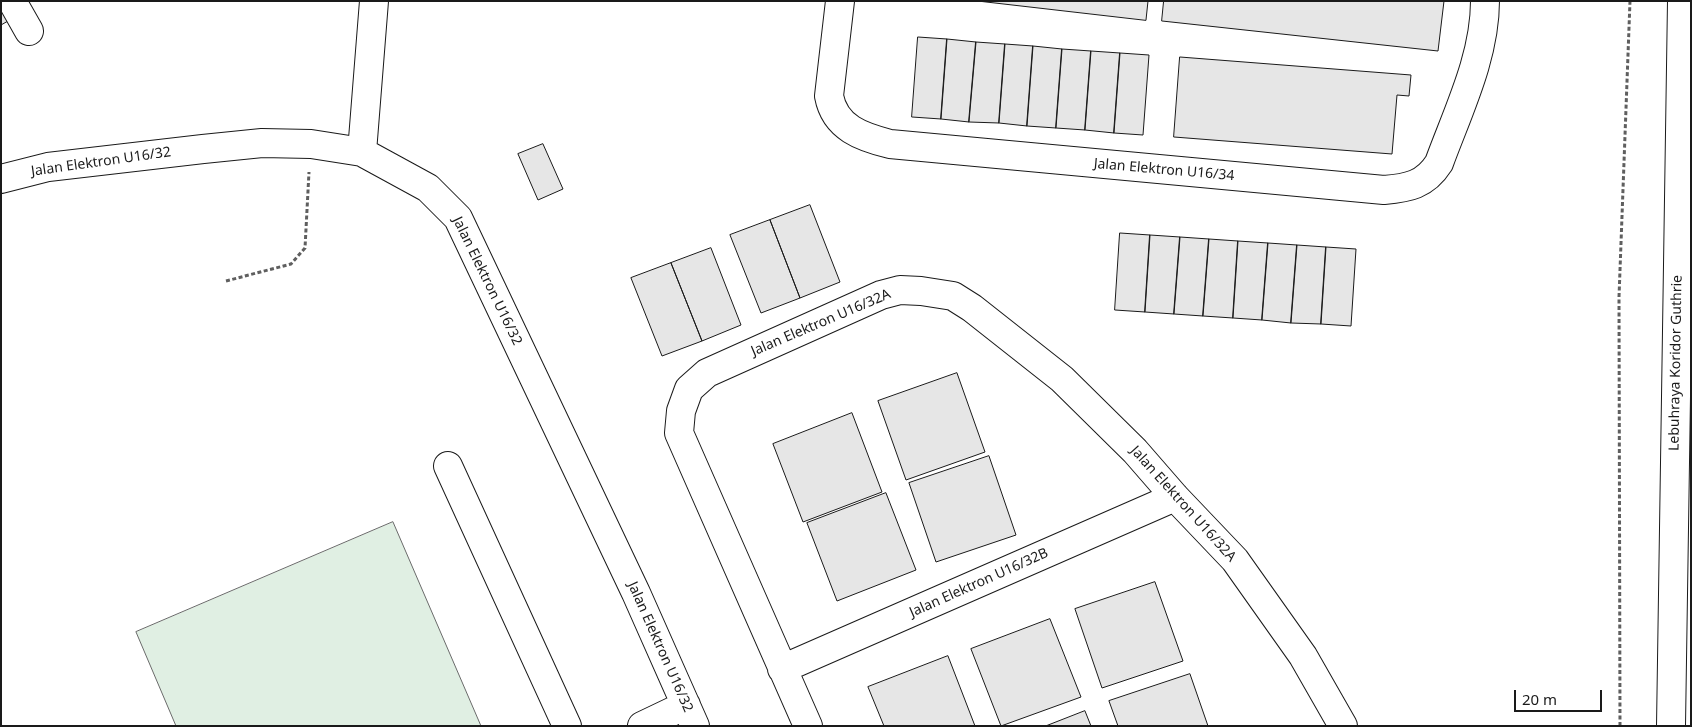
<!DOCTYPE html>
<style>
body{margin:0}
#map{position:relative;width:1692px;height:727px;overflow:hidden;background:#fff;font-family:"Noto Sans",sans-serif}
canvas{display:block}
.frame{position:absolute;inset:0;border:2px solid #1a1a1a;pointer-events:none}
.scale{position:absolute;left:1514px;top:690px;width:88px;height:22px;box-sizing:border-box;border:2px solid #1a1a1a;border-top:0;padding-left:6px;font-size:15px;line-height:18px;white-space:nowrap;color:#1a1a1a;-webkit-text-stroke:4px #fff;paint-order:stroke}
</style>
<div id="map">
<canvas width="1692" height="727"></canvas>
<div class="frame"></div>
<div class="scale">20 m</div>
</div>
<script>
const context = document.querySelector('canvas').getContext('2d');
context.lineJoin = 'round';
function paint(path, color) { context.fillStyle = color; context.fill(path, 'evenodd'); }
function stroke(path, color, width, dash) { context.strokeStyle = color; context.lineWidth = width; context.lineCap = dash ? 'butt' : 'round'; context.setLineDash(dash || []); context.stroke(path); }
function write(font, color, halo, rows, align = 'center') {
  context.font = font + ' "Noto Sans",sans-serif'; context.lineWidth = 4; context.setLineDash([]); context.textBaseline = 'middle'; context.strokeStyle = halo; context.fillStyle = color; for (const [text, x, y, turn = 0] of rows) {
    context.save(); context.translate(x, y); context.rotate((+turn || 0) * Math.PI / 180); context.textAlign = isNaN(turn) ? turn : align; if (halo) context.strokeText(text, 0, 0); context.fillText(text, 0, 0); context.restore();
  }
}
const green = new Path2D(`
 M393,522L481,726H176L136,632Z`);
const building = new Path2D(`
 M1,1L15,17L1,25Z
 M978,1H1148L1146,20Z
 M1164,1H1444L1438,51L1162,21Z
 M918,37L947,39L941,119L912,117Z
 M947,39L976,42L969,122L941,119Z
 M976,42L1005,44L999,123L969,122Z
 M1005,44L1033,46L1027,126L999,123Z
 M1033,46L1062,49L1056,128L1027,126Z
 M1062,49L1091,51L1085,130L1056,128Z
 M1091,51L1120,53L1114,133L1085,130Z
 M1120,53L1149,55L1143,135L1114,133Z
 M1180,57L1411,75L1409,96L1397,95L1392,154L1174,137Z
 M543,144L563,189L538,200L518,154Z
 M810,205L840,282L800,298L770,220Z
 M770,220L800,298L761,313L730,235Z
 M1120,233L1150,235L1145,312L1115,310Z
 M1150,235L1180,237L1174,314L1145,312Z
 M1180,237L1209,239L1203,316L1174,314Z
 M1209,239L1238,241L1233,318L1203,316Z
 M1238,241L1268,243L1262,320L1233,318Z
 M1268,243L1297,245L1291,323L1262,320Z
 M1297,245L1326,247L1321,324L1291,323Z
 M1326,247L1356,249L1351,326L1321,324Z
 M711,248L741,325L702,341L671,263Z
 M671,263L702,341L662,356L631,278Z
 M957,373L985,452L906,480L878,401Z
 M852,413L882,492L803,522L773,444Z
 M989,456L1016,535L936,562L909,483Z
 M886,493L916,570L837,601L807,523Z
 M1155,582L1183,661L1102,688L1075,609Z
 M1050,619L1081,697L1001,726L971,649Z
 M948,656L975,726H884L868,687Z
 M1190,674L1208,726H1118L1109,701Z
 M1085,711L1091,726H1046Z`);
const path = new Path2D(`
 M226,281L291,264L305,248L309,172
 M1620,726L1619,297L1630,1`);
const minor = new Path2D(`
 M12,1L29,31
 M840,1L829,96C835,128 862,137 890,144L1384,190C1408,188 1425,185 1439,163C1458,111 1485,57 1485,1
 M362,152L374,1
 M1,179L48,167L203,149L262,143L311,144L362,152L428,188L458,218L636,593L695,726
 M448,466L567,726
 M782,669L1175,497
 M642,726L686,705
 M808,726L679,433L681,411L689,389L707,373L881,295L900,290L921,291L953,296L972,308L1062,379L1135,451L1175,497L1235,560L1303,656L1343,726`);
const highway = new Path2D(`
 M1671,726L1682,1`);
const streetNames = [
 ["Jalan Elektron U16/32",101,162,-8],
 ["Jalan Elektron U16/34",1164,170,5],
 ["Jalan Elektron U16/32",487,281,64],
 ["Jalan Elektron U16/32A",821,323,-23],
 ["Lebuhraya Koridor Guthrie",1676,363,-89],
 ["Jalan Elektron U16/32A",1183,504,48],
 ["Jalan Elektron U16/32B",979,583,-24],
 ["Jalan Elektron U16/32",660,647,66]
];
paint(green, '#e0efe3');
stroke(green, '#6a6a6a', 1);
paint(building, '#e6e6e6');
stroke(building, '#1a1a1a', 1);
stroke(minor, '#1a1a1a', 30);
stroke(highway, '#1a1a1a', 30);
stroke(path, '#5f5f5f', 3, [4, 2.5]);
stroke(minor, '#fff', 28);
stroke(highway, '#fff', 28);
write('14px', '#1a1a1a', '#fff', streetNames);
</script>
